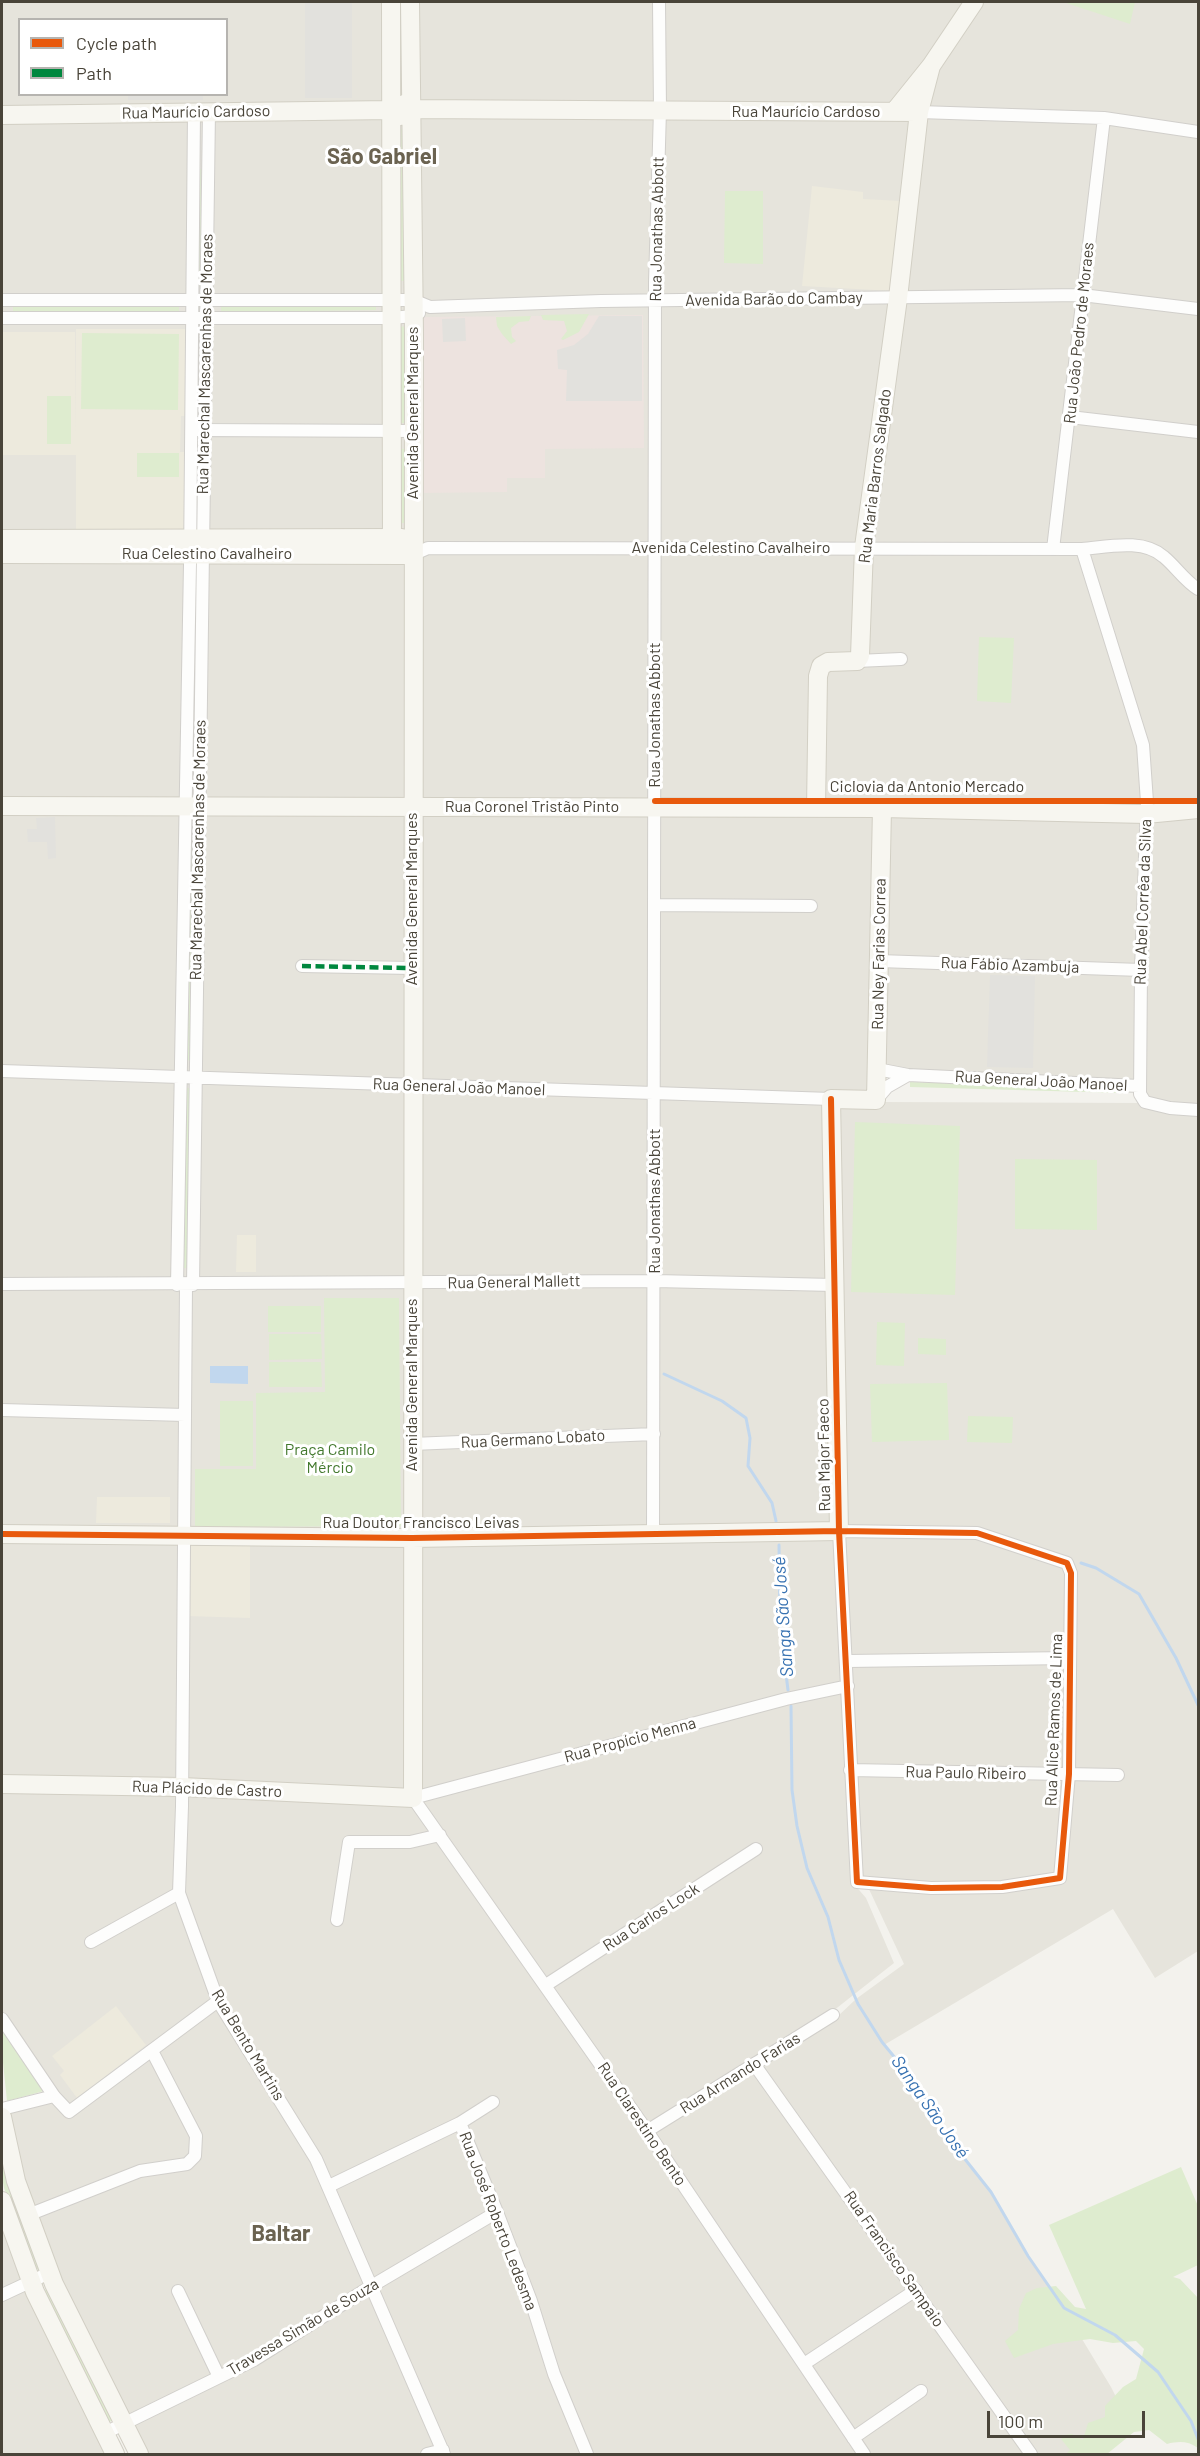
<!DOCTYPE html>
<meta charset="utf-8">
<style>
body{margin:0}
#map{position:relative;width:1200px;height:2456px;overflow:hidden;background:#f3f2ed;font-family:Barlow,sans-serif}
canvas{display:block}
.frame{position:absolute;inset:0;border:3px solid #494439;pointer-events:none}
.legend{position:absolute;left:18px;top:18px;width:210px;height:78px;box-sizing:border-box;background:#fff;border:2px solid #b6b4b0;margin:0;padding:8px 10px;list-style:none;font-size:18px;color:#494439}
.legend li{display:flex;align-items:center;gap:12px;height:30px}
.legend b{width:30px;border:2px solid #b6b4b0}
.scale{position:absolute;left:987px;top:2411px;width:158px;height:27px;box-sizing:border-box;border:3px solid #494439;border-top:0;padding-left:8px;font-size:18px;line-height:21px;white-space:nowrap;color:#494439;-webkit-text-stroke:4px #fff;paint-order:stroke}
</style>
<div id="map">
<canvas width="1200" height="2456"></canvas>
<div class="frame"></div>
<ul class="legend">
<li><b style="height:8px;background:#e8590c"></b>Cycle path</li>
<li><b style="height:8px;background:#00873e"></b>Path</li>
</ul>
<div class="scale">100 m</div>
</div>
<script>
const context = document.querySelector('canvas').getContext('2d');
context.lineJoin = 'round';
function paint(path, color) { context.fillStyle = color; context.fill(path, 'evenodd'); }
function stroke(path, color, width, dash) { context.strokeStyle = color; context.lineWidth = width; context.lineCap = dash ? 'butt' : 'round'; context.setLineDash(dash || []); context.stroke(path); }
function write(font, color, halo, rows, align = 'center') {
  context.font = font + ' Barlow,sans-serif'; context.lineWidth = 6; context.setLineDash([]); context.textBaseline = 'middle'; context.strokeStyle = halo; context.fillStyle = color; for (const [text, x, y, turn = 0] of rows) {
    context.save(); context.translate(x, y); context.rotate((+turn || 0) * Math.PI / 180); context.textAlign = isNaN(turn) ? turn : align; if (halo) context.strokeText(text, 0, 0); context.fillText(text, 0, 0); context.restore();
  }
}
const residential = new Path2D(`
 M2,2H410L413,1798L2,1784ZM20,20H226V94H20Z
 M415,2H656L657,106L418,104Z
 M663,2H967L892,107L663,104Z
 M981,2H1198V128L925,108L934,69Z
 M418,114L657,115L652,298L432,304L419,298Z
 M924,115L1101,120L1079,292L903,294Z
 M664,116L913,117L893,294L658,297Z
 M1107,121L1198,135V306L1086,291Z
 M1079,298L1051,544H869L903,301Z
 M1086,298L1198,312V429L1073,414Z
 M892,301L859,543L658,545L659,304Z
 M652,304V546L429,545L418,538V318L431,310Z
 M1071,420L1198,436V586L1163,551L1057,545Z
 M1134,546L1160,557L1194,589L1198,600V804L1149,808L1146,744L1086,552Z
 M858,550L855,654L828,656L810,802H658V552Z
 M869,550L1080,552L1140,745L1143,808L821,802L825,670L866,657Z
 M428,552H652V802L417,801L418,556Z
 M417,812L652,813V1090L417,1083Z
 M658,813L877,814L872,1095L658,1091Z
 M887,814L1143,819L1137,967L884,958Z
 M1198,815V1106L1171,1104L1147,1098L1142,1083L1149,818Z
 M884,964L1137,973L1135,1081L908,1072L882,1067Z
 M417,1089L652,1097L651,1278L417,1280Z
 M659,1097L826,1103L830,1282L658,1278Z
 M882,1102L1143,1103L1198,1113V1951L1155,1978L1113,1909L884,2045L916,2082L953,2144L992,2194L1028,2256L1062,2306L1111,2387L1129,2423L1088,2454H1035L759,2065L837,2017L856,1999L904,1964L868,1887L1062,1881L1072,1771L1074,1571L979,1530L845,1528L836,1105Z
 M658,1284L829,1288L834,1526L656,1530Z
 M651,1285L650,1431L418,1441L417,1287Z
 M650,1437V1530L417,1533V1448Z
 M839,1531L977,1533L1067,1563L1071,1573L1060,1878L1002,1887L857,1882Z
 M836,1537L845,1683L418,1792L417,1543Z
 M845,1690L854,1884L866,1898L894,1963L833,2011L649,2127L419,1800Z
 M2,1789L178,1792V1898L215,1999L70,2108L56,2093L2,2014Z
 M185,1792L413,1803L435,1833L352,1845L439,1838L572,2027L860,2454H591L456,2121L331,2182L222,2001L182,1893Z
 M218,2006L313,2160L367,2286L253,2356L128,2419L55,2274L34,2216L141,2174L189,2167L200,2145L156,2052Z
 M151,2056L193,2134L191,2156L31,2209L6,2111L54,2099L70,2116Z
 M754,2068L911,2289L805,2359L652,2132Z
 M458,2127L493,2211L372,2282L333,2188Z
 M2,2201L115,2454H2Z
 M496,2217L584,2454H448L375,2289Z
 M369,2292L438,2448L415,2454H144L130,2425Z
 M915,2294L1028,2454H869L853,2433L808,2364Z`);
const education = new Path2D(`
 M812,186L863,192V199L901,201L893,291L802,286Z
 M76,329H186V416H181L180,452H184V532L76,531V455H2V332H75L76,434Z
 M237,1235H256V1272H236Z
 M97,1497H170V1523H96Z
 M186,1544H250V1618L187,1616Z
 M116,2006L146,2045L77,2098L60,2075L64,2071L52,2056Z`);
const medical = new Path2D(`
 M643,315L644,448L545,449V478H507V492L421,493V317Z`);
const green = new Path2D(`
 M1063,2H1135L1130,24Z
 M400,129H406V281H400Z
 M196,169H205L203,287L194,286Z
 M725,191H763V264L724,263Z
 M376,304V310L221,312V306Z
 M179,305V311L13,312V306Z
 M589,314L579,332L563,340L561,339L567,331L564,321L543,320L541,315Z
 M531,316L529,321L519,322L511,328L512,337L516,341L511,344L502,334L497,326L496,317Z
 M407,326L408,423H399V327Z
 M82,333L179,334L178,410L81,409Z
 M47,396H71V444H47Z
 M400,449H408V523H400Z
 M137,453H179V477H137Z
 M194,567H198L193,790L189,789Z
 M979,637L1014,638L1011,703L977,701Z
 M189,819H194L191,1061L186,1060Z
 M910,1082L1121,1089V1093L910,1087Z
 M185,1088H191L188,1268H182Z
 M855,1122L960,1126L955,1295L851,1292Z
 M1015,1159L1097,1160V1230L1015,1229Z
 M324,1298H399L401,1526L195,1527V1469H256V1393L325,1392Z
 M268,1306H321V1332H268Z
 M877,1322L905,1323L904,1366L876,1365Z
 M269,1334H321L322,1359L269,1360Z
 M918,1338L946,1339V1355L918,1354Z
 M269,1362H321L322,1387H269Z
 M947,1383L949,1440L872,1442L870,1384Z
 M220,1401H253V1466H220Z
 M968,1416L1013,1417L1012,1443L967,1442Z
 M2,2025L44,2091L7,2101L2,2053Z
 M2,2149L41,2268L34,2270L4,2188L2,2177Z
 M1181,2167L1198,2206V2265L1173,2277L1180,2279L1198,2298V2448C1188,2441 1179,2441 1167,2444L1149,2430L1134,2432L1107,2454H1066L1070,2450L1061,2439L1065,2435L1072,2434L1083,2440L1088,2423L1105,2417V2406L1123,2387L1136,2379L1144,2349L1136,2341L1113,2343L1090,2339L1053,2344L1014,2358L1005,2341L1018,2330L1019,2309L1026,2293L1037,2288L1056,2286L1075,2307L1086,2309L1049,2225Z
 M49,2288L113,2420L107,2423L43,2291Z`);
const parking = new Path2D(`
 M305,2H352V98H305Z
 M128,95H203V100H128Z
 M599,316H642V401H566L567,370L558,369L557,350L574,345L588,334Z
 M465,318L466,341L443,342L442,319Z
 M55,817L56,858L48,859L47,842H28L27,829H37L36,818Z
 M990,975L1035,976L1033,1068L987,1067Z`);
const water = new Path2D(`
 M210,1366H248V1384L210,1383Z`);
const stream = new Path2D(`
 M664,1374L722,1401L746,1418L750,1438L748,1466L772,1503L776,1521
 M779,1545L780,1626L788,1690
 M1081,1563L1096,1568L1139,1594L1176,1658L1198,1705
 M791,1706L792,1790L797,1826L807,1868L828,1917L839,1960L858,2004L882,2042L915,2082L953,2144L991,2192L1028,2256L1064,2308L1115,2335L1158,2372L1191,2421L1198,2439`);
const street = new Path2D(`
 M919,112L1104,118L1198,132
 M2,300H413L430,307L601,301L1082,295L1198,309
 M2,318H392L413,316L419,313
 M1070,417L1198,432
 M198,430L414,431
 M1053,549L1104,118
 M1082,549L1143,745L1147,802L1141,970L1140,1094L1145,1102L1170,1108L1198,1110
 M412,555L428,548L1082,549C1107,547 1143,538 1164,557C1176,567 1185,581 1198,589
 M857,661L901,659
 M655,905L811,906
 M879,961L1141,970
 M302,966L412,968
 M877,1069L908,1075L1139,1086
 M2,1071L831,1099
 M876,1100L887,1087L908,1075
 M2,1284L655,1281L834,1285
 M177,1285L190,564L194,112
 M186,1285L182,1806L179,1893L218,2001L316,2159L444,2454
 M193,1285L209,111
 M2,1410L185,1415
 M412,1444L654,1434
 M839,1531L977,1533L1067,1563L1071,1573L1069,1774L1060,1878L1002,1887L931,1888L857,1882Z
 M653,1536L655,283L660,110L659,2
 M848,1661L1070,1658
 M848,1686L786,1699L413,1798L647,2131L864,2454
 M850,1770L1118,1775
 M337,1920L349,1842H410L440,1835
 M91,1942L179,1893
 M546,1985L756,1849
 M2,2019L54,2096L69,2112L218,2001
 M754,2064L1031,2454
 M2,2109L54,2096
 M460,2123L493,2102
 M647,2131L833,2015
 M329,2186L460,2123L497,2212L531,2301L554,2374L587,2454
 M28,2215L140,2171L187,2164L195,2156L196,2136L152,2051
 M178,2291L219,2377
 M2,2295L49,2273
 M804,2364L916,2290
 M105,2433L254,2360L370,2287L497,2212
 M853,2438L921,2391
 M427,2454L443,2450`);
const secondary = new Path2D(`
 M391,2L392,555
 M404,104L412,109L919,112
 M894,112L931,66L974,2
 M2,115L391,110L400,116
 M2,539L402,538
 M2,554L405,555
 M2,806L882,808L1146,814L1198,809
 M816,808L818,676L821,666L828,662L857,661L860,656L864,547L898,298L919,112L931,66
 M2,1534L412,1538L839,1531L831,1099L876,1100L882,808
 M2,1784L182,1787L413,1798L414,335L410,2
 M2,2117L16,2181L54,2284L139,2454
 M2,2201L35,2292L115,2454`);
const quiet = new Path2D(`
 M302,966L412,968`);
const cycleway = new Path2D(`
 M655,801H1198
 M2,1534L412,1538L839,1531L977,1533L1067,1563L1071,1573L1069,1774L1060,1878L1002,1887L931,1888L857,1882L839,1531L831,1099`);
const streetNames = [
 ["Rua Maurício Cardoso",196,112,-1],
 ["Rua Maurício Cardoso",806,112],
 ["Rua Jonathas Abbott",657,229,-89],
 ["Avenida Barão do Cambay",774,299,-1],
 ["Rua João Pedro de Moraes",1079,333,-84],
 ["Rua Marechal Mascarenhas de Moraes",205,364,-89],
 ["Avenida General Marques",413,413,-90],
 ["Rua Maria Barros Salgado",875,476,-83],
 ["Avenida Celestino Cavalheiro",731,548],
 ["Rua Celestino Cavalheiro",207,554],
 ["Rua Jonathas Abbott",655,715,-90],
 ["Ciclovia da Antonio Mercado",927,787],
 ["Rua Coronel Tristão Pinto",532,807],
 ["Rua Marechal Mascarenhas de Moraes",198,850,-89],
 ["Avenida General Marques",412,899,-90],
 ["Rua Abel Corrêa da Silva",1143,902,-88],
 ["Rua Ney Farias Correa",879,954,-89],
 ["Rua Fábio Azambuja",1010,965,2],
 ["Rua General João Manoel",1041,1081,3],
 ["Rua General João Manoel",459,1087,2],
 ["Rua Jonathas Abbott",655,1201,-90],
 ["Rua General Mallett",514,1282,-1],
 ["Avenida General Marques",412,1385,-90],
 ["Rua Germano Lobato",533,1439,-3],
 ["Rua Major Faeco",824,1455,-91],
 ["Rua Doutor Francisco Leivas",421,1523],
 ["Rua Alice Ramos de Lima",1054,1720,-88],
 ["Rua Propício Menna",630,1740,-15],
 ["Rua Paulo Ribeiro",966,1773,1],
 ["Rua Plácido de Castro",207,1789,2],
 ["Rua Carlos Lock",651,1917,-33],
 ["Rua Bento Martins",248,2045,59],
 ["Rua Armando Farias",740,2073,-32],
 ["Rua Clarestino Bento",642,2124,56],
 ["Rua José Roberto Ledesma",498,2221,69],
 ["Rua Francisco Sampaio",894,2259,55],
 ["Travessa Simão de Souza",303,2327,-31]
];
const parkNames = [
 ["Praça Camilo",330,1450],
 ["Mércio",330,1468]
];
const waterNames = [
 ["Sanga São José",783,1617,-94],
 ["Sanga São José",930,2107,55]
];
const districtNames = [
 ["São Gabriel",382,157],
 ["Baltar",281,2234]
];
paint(residential, '#e6e4dc');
paint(education, '#edeadd');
paint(medical, '#ede3df');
paint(green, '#deeccf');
paint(parking, '#e2e1dd');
paint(water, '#c1d7ee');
stroke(stream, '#c1d7ee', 3);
stroke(street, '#d1cfcb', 14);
stroke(secondary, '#d2cfc4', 20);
stroke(street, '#fdfdfc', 12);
stroke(secondary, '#f7f6f0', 18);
stroke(quiet, '#00873e', 4.5, [9, 4.5]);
stroke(cycleway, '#e8590c', 6);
write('16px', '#494439', '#fff', streetNames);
write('16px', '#43792e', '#fff', parkNames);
write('italic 18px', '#3671b1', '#fff', waterNames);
write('bold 22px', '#6b6351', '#fff', districtNames);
</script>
